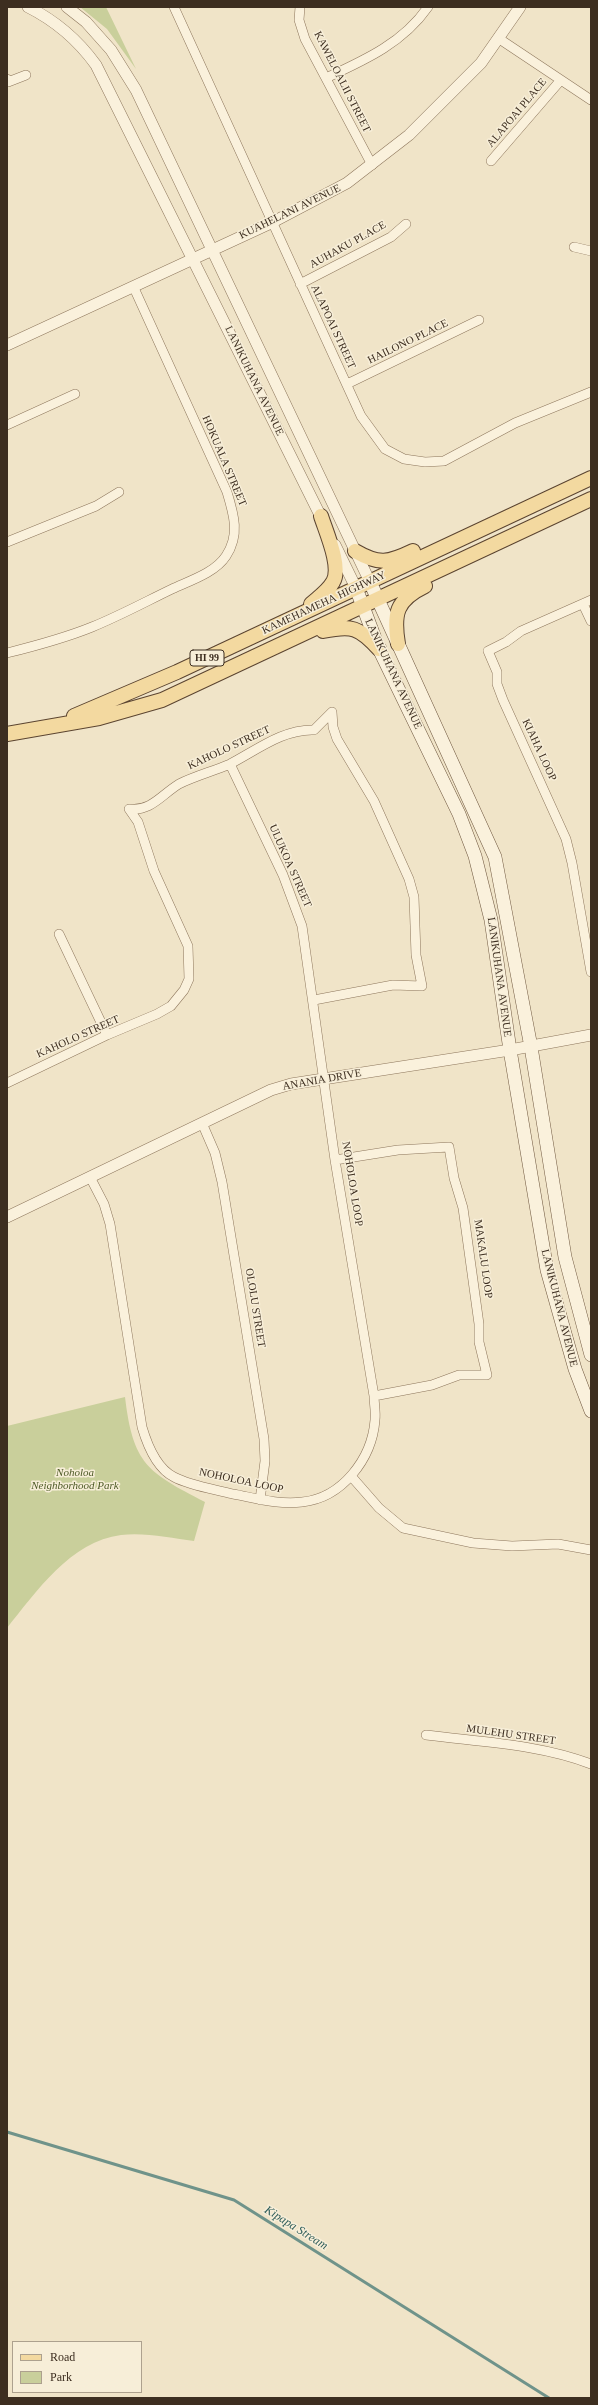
<!DOCTYPE html>
<style>
body{margin:0}
#map{position:relative;width:598px;height:2405px;overflow:hidden;background:#f0e4c8;font-family:Georgia,serif}
canvas{display:block}
.frame{position:absolute;inset:0;border:8px solid #3d2e20;pointer-events:none}
.legend{position:absolute;left:12px;top:2341px;width:130px;height:52px;box-sizing:border-box;background:#f7eed8;border:1px solid #ada18e;margin:0;padding:5px 7px;list-style:none;font-size:12px;color:#3d2e20}
.legend li{display:flex;align-items:center;gap:8px;height:20px}
.legend b{width:20px;border:1px solid #ada18e}
</style>
<div id="map">
<canvas width="598" height="2405"></canvas>
<div class="frame"></div>
<ul class="legend">
<li><b style="height:5px;background:#f3d9a0"></b>Road</li>
<li><b style="height:11px;background:#c9cf9b"></b>Park</li>
</ul>
</div>
<script>
const context = document.querySelector('canvas').getContext('2d');
context.lineJoin = 'round';
function paint(path, color) { context.fillStyle = color; context.fill(path, 'evenodd'); }
function stroke(path, color, width, dash) { context.strokeStyle = color; context.lineWidth = width; context.lineCap = dash ? 'butt' : 'round'; context.setLineDash(dash || []); context.stroke(path); }
function write(font, color, halo, rows, align = 'center') {
  context.font = font + ' Georgia,serif'; context.lineWidth = 3; context.setLineDash([]); context.textBaseline = 'middle'; context.strokeStyle = halo; context.fillStyle = color; for (const [text, x, y, turn = 0] of rows) {
    context.save(); context.translate(x, y); context.rotate((+turn || 0) * Math.PI / 180); context.textAlign = isNaN(turn) ? turn : align; if (halo) context.strokeText(text, 0, 0); context.fillText(text, 0, 0); context.restore();
  }
}
const green = new Path2D(`
 M80,7H106L136,69L107,29Z
 M125,1397C133,1464 147,1472 205,1502L194,1541C171,1538 144,1532 121,1535C71,1541 36,1592 7,1628V1426Z`);
const stream = new Path2D(`
 M7,2132L234,2200L549,2398`);
const minor = new Path2D(`
 M174,7L361,416L385,449L404,459L425,462L444,461L515,423L591,392
 M300,7L299,20L305,39L372,165
 M498,38L591,100
 M326,78C365,60 403,43 428,7
 M7,79L8,82L26,75
 M491,161L560,81
 M574,247L591,251
 M300,284L391,237L406,224
 M347,384L479,320
 M7,425L75,394
 M7,542L96,506L119,492
 M591,600L521,631L506,642L488,651L497,672V684L503,700L566,839L572,863L591,972
 M583,604L591,621
 M7,653C35,646 65,638 92,627C119,616 145,602 172,589C189,581 215,573 226,556C240,535 234,515 227,492L134,288
 M59,934L107,1035
 M7,1083L107,1035L157,1014L171,1006L184,990L189,979L188,946L154,871L138,822L129,809C152,811 161,795 179,784C195,776 214,771 230,764C257,750 283,729 314,730L332,712L333,727L337,739L374,801L409,879L414,897L416,955L422,986L393,985L314,1000
 M202,1123L215,1153L222,1182L264,1439L265,1461L260,1500
 M335,1160L398,1150L449,1147L454,1178L463,1208L479,1324V1342L487,1375H459L432,1385L374,1396
 M90,1177L104,1204L110,1224L142,1427C147,1444 156,1468 174,1477C191,1486 214,1489 233,1494C255,1498 279,1505 302,1502C342,1498 372,1459 375,1420C376,1412 374,1403 374,1396L335,1160L302,926L283,875L230,764
 M351,1476L379,1508L403,1528L473,1543L512,1546L558,1544L591,1550
 M426,1735C480,1742 539,1744 591,1764`);
const tertiary = new Path2D(`
 M28,7C56,21 78,40 96,65L324,523
 M67,7L86,22L111,50L136,90L370,582
 M7,345L273,222L347,183L409,135L481,63L520,7
 M335,545L356,588
 M7,1217L271,1090L291,1084L510,1050L591,1035`);
const secondary = new Path2D(`
 M370,582L495,857L531,1047L565,1257L591,1355
 M356,588L379,649L459,814L475,856L491,920L510,1050L547,1270L575,1369L591,1411`);
const primary = new Path2D(`
 M355,551C379,565 388,563 413,551
 M311,604C319,597 328,591 333,582C342,567 326,532 321,516
 M323,631C352,625 359,627 379,649
 M398,644C393,614 396,600 425,586
 M74,716L177,672L591,478
 M7,734L99,718L162,700L591,499`);
const shields = [
 [207,658,34]
];
const shieldNames = [
 ["HI 99",207,658]
];
const streetNames = [
 ["KAWELOALII STREET",342,82,63],
 ["ALAPOAI PLACE",517,113,-50],
 ["KUAHELANI AVENUE",290,212,-26],
 ["AUHAKU PLACE",348,245,-29],
 ["ALAPOAI STREET",333,327,65],
 ["HAILONO PLACE",408,342,-26],
 ["LANIKUHANA AVENUE",254,381,64],
 ["HOKUALA STREET",224,461,67],
 ["KAMEHAMEHA HIGHWAY",324,603,-25],
 ["LANIKUHANA AVENUE",393,674,65],
 ["KAHOLO STREET",229,748,-25],
 ["KIAHA LOOP",539,750,65],
 ["ULUKOA STREET",290,866,66],
 ["LANIKUHANA AVENUE",499,977,82],
 ["KAHOLO STREET",78,1037,-24],
 ["ANANIA DRIVE",322,1080,-10],
 ["NOHOLOA LOOP",352,1184,81],
 ["MAKALU LOOP",483,1259,82],
 ["OLOLU STREET",255,1308,81],
 ["LANIKUHANA AVENUE",559,1308,76],
 ["NOHOLOA LOOP",241,1481,12],
 ["MULEHU STREET",511,1735,8]
];
const parkNames = [
 ["Noholoa",75,1473],
 ["Neighborhood Park",75,1486]
];
const waterNames = [
 ["Kipapa Stream",296,2228,32]
];
paint(green, '#c9cf9b');
stroke(stream, '#6f938a', 3);
stroke(minor, '#8d765c', 10);
stroke(tertiary, '#8d765c', 12);
stroke(secondary, '#6f573f', 14);
stroke(primary, '#5b4430', 16);
stroke(minor, '#faf1dc', 9);
stroke(tertiary, '#faf1dc', 11);
stroke(secondary, '#faf1dc', 13);
stroke(primary, '#f3d9a0', 14);
for (const [x, y, w] of shields) { const box = new Path2D(); box.roundRect(x - w / 2, y - 8, w, 16, 3); context.fillStyle = '#f7eed8'; context.fill(box); stroke(box, '#3d2e20', 1); }
write('bold 10px', '#3d2e20', null, shieldNames);
write('11px', '#3d2e20', '#f7eed8', streetNames);
write('italic 11px', '#4d5a26', '#f7eed8', parkNames);
write('italic 12px', '#2f5d5a', '#f7eed8', waterNames);
</script>
